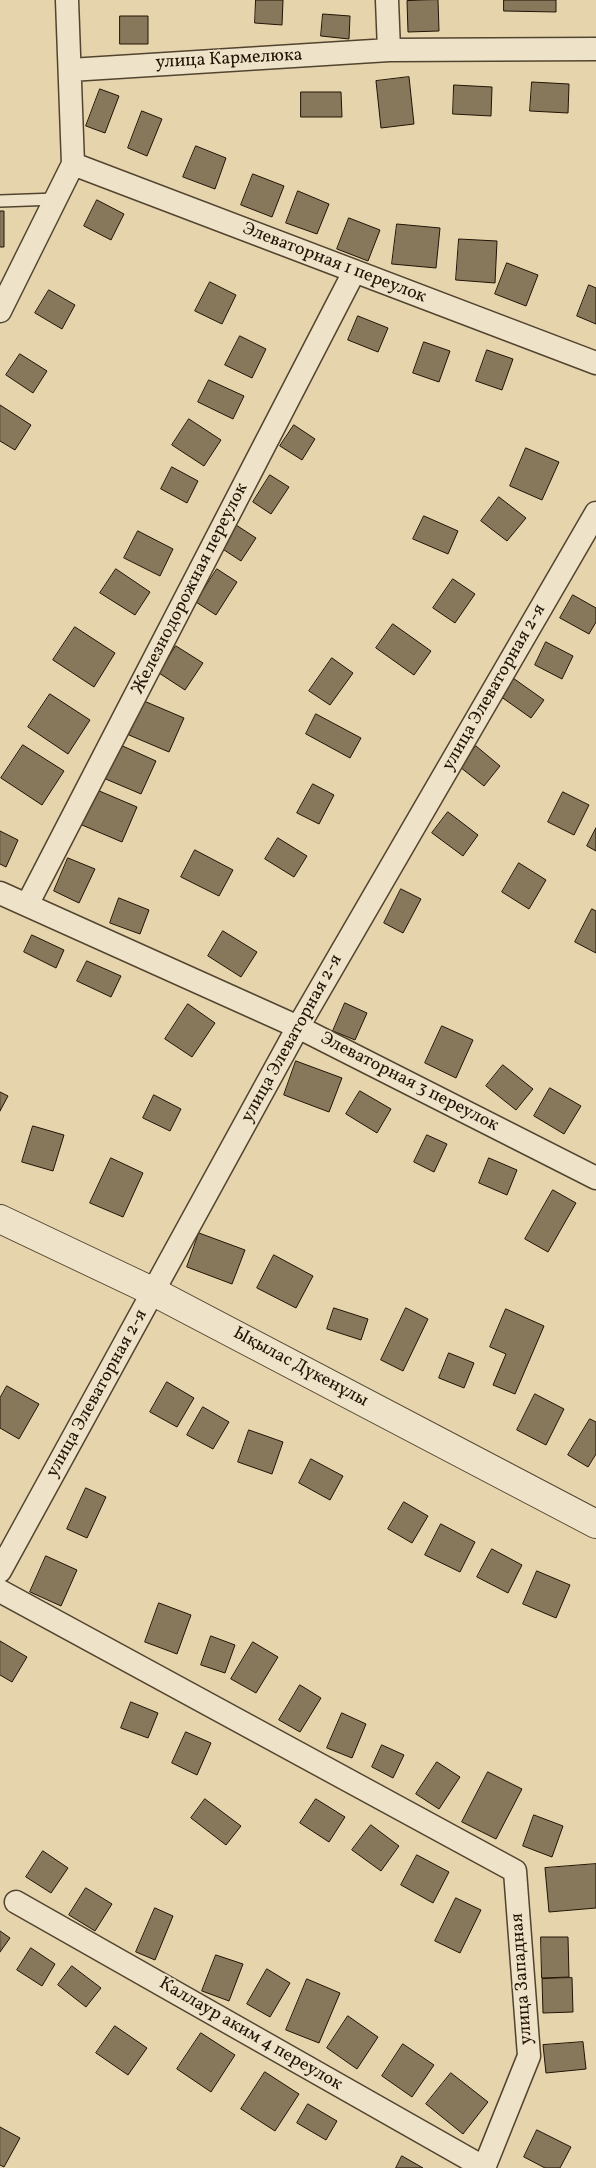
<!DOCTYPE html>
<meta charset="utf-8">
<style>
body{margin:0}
canvas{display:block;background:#e5d4ac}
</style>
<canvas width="596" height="2168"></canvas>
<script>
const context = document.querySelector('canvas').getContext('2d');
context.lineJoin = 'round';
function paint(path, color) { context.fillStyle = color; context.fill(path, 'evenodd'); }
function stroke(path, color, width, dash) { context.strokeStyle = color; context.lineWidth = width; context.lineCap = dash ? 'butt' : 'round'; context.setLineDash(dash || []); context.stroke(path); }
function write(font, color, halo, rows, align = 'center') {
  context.font = font + ' Vollkorn,serif'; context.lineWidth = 4; context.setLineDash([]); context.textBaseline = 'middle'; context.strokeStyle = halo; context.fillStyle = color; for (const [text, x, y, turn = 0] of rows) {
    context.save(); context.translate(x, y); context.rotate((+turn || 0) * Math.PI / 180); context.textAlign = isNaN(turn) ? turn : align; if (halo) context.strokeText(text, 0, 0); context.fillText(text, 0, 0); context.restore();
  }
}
const building = new Path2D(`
 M256,0H283L282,25L255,23Z
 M438,0L439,31L408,32L407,1Z
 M504,0H556V12L504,11Z
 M323,14L350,16L349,39L321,36Z
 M120,16H148V44H120Z
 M409,77L414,124L381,128L376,81Z
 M532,82L569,84L568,113L530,111Z
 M454,85L492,87L491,116L453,114Z
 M100,89L119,96L105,133L86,126Z
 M301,92H341L342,117H301Z
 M142,111L162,119L147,156L128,148Z
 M196,146L226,158L215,189L183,177Z
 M253,174L284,186L272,217L241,205Z
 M298,191L329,204L317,234L286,223Z
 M97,200L124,214L111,240L84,226Z
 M0,211H4V247H0Z
 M349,218L380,230L368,261L337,249Z
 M397,224L440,228L436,268L392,264Z
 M459,239L497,241L495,283L456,280Z
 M507,263L538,275L526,306L495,294Z
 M210,282L236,295L222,324L195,311Z
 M589,285L596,288V324L577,316Z
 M49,290L75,305L62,329L35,313Z
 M358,316L388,328L378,352L348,340Z
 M240,336L266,349L252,378L225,365Z
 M424,342L450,351L439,382L413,373Z
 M487,350L513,359L502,390L476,381Z
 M20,354L47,371L33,393L6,375Z
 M209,380L244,396L233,419L198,402Z
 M0,405L31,425L15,450L0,441Z
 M189,419L221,440L204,466L172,445Z
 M294,425L315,439L302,460L280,446Z
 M526,448L559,462L542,500L510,486Z
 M172,467L198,481L187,503L161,489Z
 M270,475L289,487L271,514L253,502Z
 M499,497L526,518L507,541L481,521Z
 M424,516L458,531L448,554L413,539Z
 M233,523L256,538L241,561L218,546Z
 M138,531L173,549L160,576L124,558Z
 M116,569L150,592L135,615L100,593Z
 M217,569L237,582L216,615L196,602Z
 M453,579L475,594L455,623L433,608Z
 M573,595L596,608V622L589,634L560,618Z
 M393,624L431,651L414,675L376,648Z
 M75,627L115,653L94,687L53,660Z
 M546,642L573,656L562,679L535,665Z
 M176,646L203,663L185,690L159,673Z
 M332,658L353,673L330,705L309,691Z
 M513,678L544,700L531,718L500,696Z
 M50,694L90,720L68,754L28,727Z
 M144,701L184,718L169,752L129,735Z
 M316,714L361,738L350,758L306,734Z
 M116,743L156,761L141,794L101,777Z
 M23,745L64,771L42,805L1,778Z
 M476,746L500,766L484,786L460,767Z
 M313,784L334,795L319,824L297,813Z
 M97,790L137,807L122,842L82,825Z
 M563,792L589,805L574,835L548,822Z
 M448,812L478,835L463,856L432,833Z
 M596,828V851L587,846Z
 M0,831L18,840L6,867L0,864Z
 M278,838L307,856L294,877L265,859Z
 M195,850L233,870L219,896L181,877Z
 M68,858L95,869L79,903L54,891Z
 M519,863L546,880L529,909L502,892Z
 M401,889L421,899L403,933L384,923Z
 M119,898L149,910L140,934L110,923Z
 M592,909L596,911V953L575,942Z
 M223,931L257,952L241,977L208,956Z
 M32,935L64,950L56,968L24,952Z
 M87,961L121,976L111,997L77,981Z
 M345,1003L367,1013L355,1040L333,1031Z
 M188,1004L215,1023L192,1057L165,1039Z
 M442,1026L473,1040L456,1078L425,1063Z
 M296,1061L342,1078L329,1112L284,1095Z
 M503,1065L533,1089L516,1110L486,1086Z
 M550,1088L581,1106L564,1134L534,1116Z
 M360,1091L391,1109L377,1133L346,1114Z
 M0,1092L8,1096L0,1111Z
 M154,1095L181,1109L170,1131L143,1118Z
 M33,1126L64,1135L53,1171L22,1162Z
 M427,1135L447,1144L434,1172L414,1162Z
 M111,1158L143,1173L123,1217L90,1203Z
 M489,1158L517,1170L507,1195L479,1183Z
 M553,1190L576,1203L548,1252L525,1239Z
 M199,1233L245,1250L232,1284L187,1267Z
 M274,1255L313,1276L296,1308L257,1288Z
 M334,1308L368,1319L361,1340L327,1329Z
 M406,1308L428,1319L403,1371L381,1360Z
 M506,1309L544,1326L515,1394L493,1385L506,1354L490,1347Z
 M449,1353L474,1363L464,1388L439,1378Z
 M167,1382L194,1398L177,1427L150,1412Z
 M7,1386L39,1404L19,1439L0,1428V1398Z
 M535,1394L564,1409L546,1445L517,1430Z
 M203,1407L229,1422L213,1449L187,1435Z
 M590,1419L596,1422V1454L588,1467L568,1455Z
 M249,1430L283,1442L272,1474L238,1462Z
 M311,1459L343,1476L330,1500L299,1483Z
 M86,1488L106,1497L87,1538L67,1529Z
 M404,1502L428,1516L412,1543L388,1529Z
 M441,1524L475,1542L460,1572L425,1555Z
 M492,1549L522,1565L508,1593L477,1577Z
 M46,1556L77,1570L61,1606L30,1592Z
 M537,1571L570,1585L556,1618L523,1604Z
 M159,1603L191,1615L177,1654L145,1642Z
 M211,1636L235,1645L225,1673L201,1665Z
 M0,1641L27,1657L12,1682L0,1675Z
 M253,1642L278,1657L256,1693L231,1679Z
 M300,1685L321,1698L300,1732L279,1720Z
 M131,1702L158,1713L148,1738L121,1728Z
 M342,1713L366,1724L352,1758L327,1748Z
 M186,1732L211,1743L197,1775L172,1763Z
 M382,1745L404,1755L393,1778L372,1767Z
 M437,1762L460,1777L439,1809L416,1794Z
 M488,1772L522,1789L496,1839L462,1822Z
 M205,1799L241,1826L226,1845L191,1818Z
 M316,1799L345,1817L329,1842L300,1823Z
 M534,1815L563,1826L552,1857L523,1846Z
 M371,1825L399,1846L381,1871L352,1850Z
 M43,1851L68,1868L51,1893L26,1877Z
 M417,1855L449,1872L433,1903L401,1885Z
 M596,1864V1908L549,1912L545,1868Z
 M86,1888L112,1904L95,1931L69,1915Z
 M456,1898L481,1910L460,1953L435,1941Z
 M155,1908L173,1916L155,1960L136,1952Z
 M0,1931L10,1938L0,1952Z
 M541,1937H568L569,1977L542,1978Z
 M31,1948L55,1964L42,1986L17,1970Z
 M216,1955L243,1964L229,2001L202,1991Z
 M72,1966L101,1988L86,2007L58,1985Z
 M267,1969L290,1983L270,2017L247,2004Z
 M572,1978L573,2012L543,2013L542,1979Z
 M307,1979L340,1993L319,2043L286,2030Z
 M348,2016L378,2037L357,2069L327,2048Z
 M115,2026L147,2048L128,2075L96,2053Z
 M201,2033L235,2055L211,2092L177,2069Z
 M583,2042L586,2069L546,2073L543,2045Z
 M403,2044L434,2065L412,2097L382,2076Z
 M265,2072L299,2094L275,2131L241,2109Z
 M451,2073L488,2102L463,2134L426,2104Z
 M308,2104L337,2121L326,2140L297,2123Z
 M0,2127L20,2138L4,2167L0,2165Z
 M537,2130L571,2147L560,2168H545L524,2157Z
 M402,2156L423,2168H396Z`);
const service = new Path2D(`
 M0,201L56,199`);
const minor = new Path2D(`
 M387,0L389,50
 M70,70L389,50L596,49
 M73,164L596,363
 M0,311L73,164L67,0
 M0,893L298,1027L596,1178
 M27,905L354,272
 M0,1571L298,1027L596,513
 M0,1591L515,1871L529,2056L484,2168
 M16,1902L485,2168`);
const tertiary = new Path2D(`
 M0,1219L154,1292L596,1524`);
const streetNames = [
 ["улица Кармелюка",229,60,-3],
 ["Элеваторная 1 переулок",334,264,21],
 ["Железнодорожная переулок",191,589,-63],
 ["улица Элеваторная 2-я",495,688,-60],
 ["улица Элеваторная 2-я",293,1039,-61],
 ["Элеваторная 3 переулок",409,1083,27],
 ["Ықылас Дүкенұлы",300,1368,28],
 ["улица Элеваторная 2-я",98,1394,-61],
 ["улица Западная",523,1979,-94],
 ["Каллаур аким 4 переулок",250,2035,30]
];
paint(building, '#87785c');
stroke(building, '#221405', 1);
stroke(service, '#53442f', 14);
stroke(minor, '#53442f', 25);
stroke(tertiary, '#53442f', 30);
stroke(service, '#eee3c9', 11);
stroke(minor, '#eee3c9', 22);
stroke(tertiary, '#eee3c9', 28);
write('18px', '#221405', '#eee3c9', streetNames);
</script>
